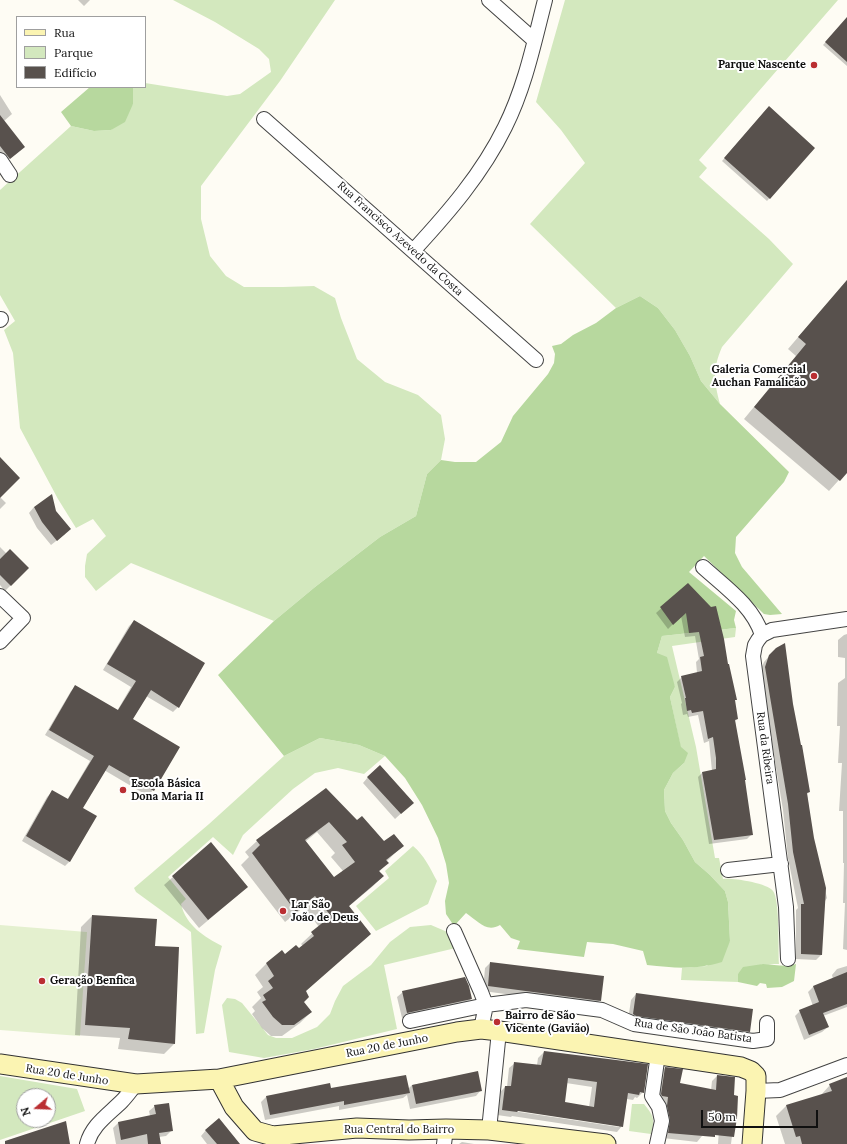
<!DOCTYPE html>
<meta charset="utf-8">
<style>
body{margin:0}
#map{position:relative;width:847px;height:1144px;overflow:hidden;background:#fefcf4;font-family:Lora,serif}
canvas{display:block}
.legend{position:absolute;left:16px;top:16px;width:130px;height:72px;box-sizing:border-box;background:#fff;border:1px solid #9f9f9f;margin:0;padding:5px 7px;list-style:none;font-size:12px;color:#101010}
.legend li{display:flex;align-items:center;gap:8px;height:20px}
.legend b{width:20px;border:1px solid #9f9f9f}
.north{position:absolute;left:16px;top:1088px;width:40px;height:40px;box-sizing:border-box;background:#fff;border:1px solid #9f9f9f;border-radius:50%;rotate:251deg;font-size:11px;font-weight:700;line-height:16px;text-align:center;color:#101010}
.north::after{content:'';display:block;margin:auto;width:14px;height:18px;background:#ba2e32;clip-path:polygon(50% 0,100% 100%,50% 72%,0 100%)}
.scale{position:absolute;left:701px;top:1110px;width:117px;height:18px;box-sizing:border-box;border:2px solid #101010;border-top:0;padding-left:5px;font-size:12px;line-height:14px;white-space:nowrap;color:#101010;-webkit-text-stroke:3px #fff;paint-order:stroke}
</style>
<div id="map">
<canvas width="847" height="1144"></canvas>
<ul class="legend">
<li><b style="height:5px;background:#fbf4b2"></b>Rua</li>
<li><b style="height:11px;background:#d3e8be"></b>Parque</li>
<li><b style="height:11px;background:#58514d"></b>Edifício</li>
</ul>
<div class="north">N</div>
<div class="scale">50 m</div>
</div>
<script>
const context = document.querySelector('canvas').getContext('2d');
context.lineJoin = 'round';
function paint(path, color) { context.fillStyle = color; context.fill(path, 'evenodd'); }
function stroke(path, color, width, dash) { context.strokeStyle = color; context.lineWidth = width; context.lineCap = dash ? 'butt' : 'round'; context.setLineDash(dash || []); context.stroke(path); }
function write(font, color, halo, rows, align = 'center') {
  context.font = font + ' Lora,serif'; context.lineWidth = 4; context.setLineDash([]); context.textBaseline = 'middle'; context.strokeStyle = halo; context.fillStyle = color; for (const [text, x, y, turn = 0] of rows) {
    context.save(); context.translate(x, y); context.rotate((+turn || 0) * Math.PI / 180); context.textAlign = isNaN(turn) ? turn : align; if (halo) context.strokeText(text, 0, 0); context.fillText(text, 0, 0); context.restore();
  }
}
const green = new Path2D(`
 M173,0H335L280,81L201,186V219L210,256L226,276L244,287H283L314,286L335,298L341,318L357,359L385,382L418,395L441,415L445,439L441,460L427,474L416,516L380,537L315,587L274,621L131,563L96,591L85,577V566L87,554L106,536L93,519L76,528L58,499L20,428L13,353L4,330L15,321L0,295V190L71,126L94,131L111,130L133,104V87H145V83L227,96L240,94L271,72L269,59L259,49L215,22Z
 M565,0H838L699,160L707,168L699,177L769,239L793,264L722,347C712,371 714,380 720,404L701,381L690,356L675,330L658,308L640,296L616,308L530,224L585,163L561,130L536,102Z
 M736,628L735,637L672,646L696,747L715,858H719L723,879C733,878 767,883 773,891C780,899 778,951 779,964H763L738,974V982L681,980L682,968L707,966L730,941L728,902L725,891L710,875L695,862L683,840L671,823L665,811L664,790L673,773L684,763L670,697L675,687L657,653L662,636Z
 M320,738L359,745L385,756L364,774L338,768L315,773L293,789L243,835L233,855L213,837L168,877L186,899L181,904C186,926 205,937 222,946L215,970L204,1033L196,1034L191,932L136,892L134,888L209,824L284,756Z
 M413,846C424,855 430,868 437,881L428,904L376,931L356,906L389,878L385,871Z
 M431,925L452,934L460,947L384,965L397,1029L314,1049L264,1058L229,1052L222,1005L227,998L235,999L242,1003L268,1035L276,1038H292L317,1027L330,1014L335,1001L343,986L371,965L390,942L410,927Z
 M0,1076L77,1089L85,1111L0,1140ZM24,1096H48V1120H24Z
 M632,1104H644C654,1116 655,1120 651,1134L629,1131Z`);
const forest = new Path2D(`
 M90,87H133V104L125,122L111,130L94,131L71,126L61,112Z
 M640,296L658,308L675,330L690,356L701,381L720,404L789,472L784,482L736,537L735,553L742,567L782,614L770,615L764,614L704,556L689,572L736,611L734,620L736,628L662,636L657,653L667,657L675,687L670,697L681,747L688,753L684,763L673,773L664,790L665,811L671,823L683,840L695,862L710,875L725,891L728,902L730,941L722,962C695,970 675,968 647,965L643,951L613,944L587,942L584,957L517,949L520,941L511,938L500,925C486,933 478,921 466,913L454,926L446,914L445,901L449,883L446,864L438,838L422,805L405,778L385,756L359,745L320,738L284,756L218,675L274,621L315,587L380,537L416,516L427,474L441,460L455,462H476L501,442L513,416L548,374L554,363L555,354L552,346L561,344L573,335L596,323L616,308Z
 M763,964C774,964 786,968 796,964L794,981L782,987L767,988L766,984L760,983L757,986L738,982V974L743,967Z`);
const pitch = new Path2D(`
 M0,925L87,932L80,1036L0,1030Z`);
const shadow = new Path2D(`
 M78,0H90L84,6Z
 M847,18V66L823,45Z
 M0,95L12,114L4,121L18,152L4,163L0,158Z
 M766,110L814,148L767,201L722,161Z
 M847,280V471L829,491L744,419L796,356L788,349Z
 M0,497L6,503L0,509Z
 M34,507L55,511L65,534L51,545L37,528L29,513Z
 M0,547L7,554L28,568L5,591L0,585Z
 M688,584L727,665L736,699L734,701L737,719L735,721L752,834L747,839L709,844L698,777L702,773L712,771L709,741L704,743L698,715L688,717L687,714L683,715L681,704L682,703L677,682L682,677L697,673L696,662L699,659L695,636L685,637L681,616L668,629L656,613Z
 M134,621L178,707L173,712L146,696L132,720L178,747L153,790L148,796L104,770L81,809L70,861L65,866L22,841L47,797L52,792L67,800L90,761L45,735L71,691L76,686L117,711L131,687L103,670L129,626Z
 M847,634V950L843,949L845,903H843L844,863H843V811H839L842,763H838L840,726H837L838,683L845,678V658L838,657V640L844,635Z
 M771,654L792,704L809,792L807,794L813,838L827,898L825,901L821,955L816,960L796,959V910L798,908L788,858L783,810L760,671L764,662Z
 M368,777L407,808L395,819L363,783Z
 M326,789L357,822L384,842L402,846L386,862L387,863L379,872L383,876L372,887L348,907L305,992L303,1002L311,1012L300,1023L282,1036H271L262,1028L252,1014L255,1011L252,1007L261,998L257,992L263,987L255,975L266,964L282,951L285,955L299,950L303,946L301,944L319,927L304,907L285,922L241,865L249,857L245,852L257,841ZM317,832L335,853L331,857L343,871L334,878L305,842Z
 M211,843L238,895L199,928L164,885Z
 M92,916L154,947L174,1044L164,1054L118,1049L120,1038L75,1035L81,927Z
 M490,963L600,1000L594,1006L483,991L485,968Z
 M847,966V1007L823,1016L828,1027L822,1032L804,1040L795,1016L800,1011L813,1006L808,992L813,987L833,979L832,975L837,969Z
 M403,992L471,999L465,1004L402,1018L397,997Z
 M636,994L749,1032L744,1037L628,1020L631,1000Z
 M544,1052L643,1092L637,1098L635,1097L633,1100L627,1099L622,1126L617,1132L512,1116L511,1117L497,1115L500,1092L505,1087H507L509,1068L515,1063L537,1065L538,1058ZM566,1083L592,1087L589,1107L564,1103ZM513,1109L619,1125V1127L513,1111Z
 M665,1068L679,1084L709,1090L702,1136L697,1142L663,1138L657,1101L660,1073Z
 M477,1072L481,1090L476,1096L410,1109L407,1095L403,1098L339,1110V1106L265,1120L261,1102L267,1096L330,1089H408L412,1085Z
 M717,1076L733,1096L737,1097L731,1144H718L721,1101L710,1100L712,1081Z
 M847,1078V1144H785L776,1116L786,1106L820,1096L830,1085Z
 M155,1106L172,1130L166,1136L159,1137L160,1144H116L113,1128L118,1123L150,1116L149,1111Z
 M206,1130L219,1144H207L201,1136Z
 M462,1142L474,1144H459Z`);
const building = new Path2D(`
 M847,17V62L825,42Z
 M769,106L815,148L770,199L724,158Z
 M0,115L25,147L10,159L0,146Z
 M847,280V473L840,481L754,407L806,344L798,337Z
 M0,457L20,478L0,498Z
 M52,494L56,511L71,529L57,541L42,522L34,507Z
 M10,549L29,568L11,586L0,575V559Z
 M688,583L711,607L716,606L724,639L728,664H729L737,700H735L738,719L735,720L746,780H745L753,835L714,840L702,772L716,769V758L713,737L708,739L703,711L692,713L691,710L687,711L685,698H686L681,676L702,671L700,657L704,656L699,632L689,633L686,613L673,625L660,607Z
 M134,620L205,663L179,708L151,690L133,719L180,747L154,791L109,765L83,808L97,816L70,862L26,836L52,790L68,799L94,756L49,730L75,685L118,710L136,681L107,664Z
 M785,643L793,704L801,745H802L810,792L807,793L814,838L826,888L822,955L801,954V904H804L793,852L788,804L765,667L769,655L776,648Z
 M380,765L414,803L401,814L367,777Z
 M326,788L357,820L362,816L384,841L394,834L404,846L386,860L389,863L379,871L384,876L349,906L371,934L306,991L309,997L304,1002L312,1012L294,1025H282L273,1017L262,1002L266,1000L263,995L273,988L268,981L274,976L266,963L282,950L285,954L296,945L299,948L314,936L311,932L331,916L315,896L296,912L252,853L260,845L256,840ZM329,822L347,842L342,845L355,862L334,877L305,840Z
 M211,842L248,887L208,920L172,876Z
 M92,915L157,919L155,946L179,947L175,1044L128,1039L130,1028L85,1025Z
 M490,962L604,976L601,1001L488,986Z
 M847,972V1004L823,1013L829,1027L809,1035L799,1010L819,1002L813,986Z
 M465,977L469,986L472,999L407,1013L402,991Z
 M636,993L753,1009L750,1032L636,1016L633,1014Z
 M544,1051L648,1064L644,1093L640,1092L639,1095L628,1093L623,1127L518,1111L517,1112L502,1110L505,1086H511L514,1062L541,1065ZM568,1078L597,1082L594,1107L565,1102Z
 M665,1067L683,1069L680,1083L716,1090L717,1075L735,1077L734,1095L738,1096L737,1118L734,1137L715,1135V1137L668,1133L670,1120L667,1106L668,1097L662,1096L661,1094Z
 M478,1071L482,1091L416,1104L412,1085Z
 M406,1075L410,1093L344,1105V1101L270,1115L266,1096L330,1083L331,1088Z
 M847,1077V1144H802L800,1136L796,1137L786,1105L832,1091L829,1084Z
 M169,1103L173,1131L159,1133L161,1144H148L147,1134L121,1140L118,1122L156,1114L154,1105Z
 M219,1118L240,1144H217L205,1130Z
 M66,1121L70,1144H5V1141Z`);
const street = new Path2D(`
 M489,0L534,40
 M264,119L536,360
 M0,160L10,175
 M413,251C448,213 482,174 505,127C525,87 534,43 545,0
 M0,320L1,319
 M703,567C725,587 753,606 762,635
 M0,596L23,618L0,642
 M728,870L781,864
 M454,931L481,992L486,1005L481,1029
 M788,959L786,907L753,656L755,645L758,640L762,635L772,630L847,619
 M410,1021L486,1005L526,1000L602,1010L634,1024L753,1041L767,1039V1023
 M756,1091L780,1090L847,1065
 M489,1130L499,1031
 M87,1144C92,1125 108,1115 122,1101C127,1096 131,1090 136,1084
 M444,1144L446,1129
 M657,1144L662,1121L659,1107L652,1096L658,1054`);
const secondary = new Path2D(`
 M0,1064L136,1084L219,1079L457,1032L481,1029L499,1031L741,1067L751,1071L756,1076V1091L752,1144
 M219,1079L234,1107L255,1131L273,1136L357,1128L409,1130L446,1129L489,1130L606,1144`);
const markers = [
 [814,65,4,"#ba2e32"],
 [814,376,4,"#ba2e32"],
 [123,790,4,"#ba2e32"],
 [283,911,4,"#ba2e32"],
 [42,981,4,"#ba2e32"],
 [497,1022,4,"#ba2e32"]
];
const poiNames = [
 ["Parque Nascente",806,65,"right"],
 ["Galeria Comercial",806,370,"right"],
 ["Auchan Famalicão",806,383,"right"],
 ["Escola Básica",131,784],
 ["Dona Maria II",131,797],
 ["Lar São",291,905],
 ["João de Deus",291,918],
 ["Geração Benfica",50,981],
 ["Bairro de São",505,1016],
 ["Vicente (Gavião)",505,1029]
];
const streetNames = [
 ["Rua Francisco Azevedo da Costa",400,239,42],
 ["Rua da Ribeira",765,748,82],
 ["Rua de São João Batista",693,1031,8],
 ["Rua 20 de Junho",387,1046,-11],
 ["Rua 20 de Junho",67,1075,9],
 ["Rua Central do Bairro",399,1130]
];
paint(green, '#d3e8be');
paint(forest, '#b7d89e');
paint(pitch, '#e4f0cf');
paint(shadow, '#0003');
paint(building, '#58514d');
stroke(street, '#434343', 16);
stroke(secondary, '#323232', 21);
stroke(street, '#fff', 14);
stroke(secondary, '#fbf4b2', 19);
for (const [x, y, r, color] of markers) { const dot = new Path2D(); dot.arc(x, y, r, 0, 2 * Math.PI); context.fillStyle = color; context.fill(dot); stroke(dot, '#fff', 1.5); }
write('bold 11px', '#101010', '#fff', poiNames, 'left');
write('11px', '#101010', '#fff', streetNames);
</script>
